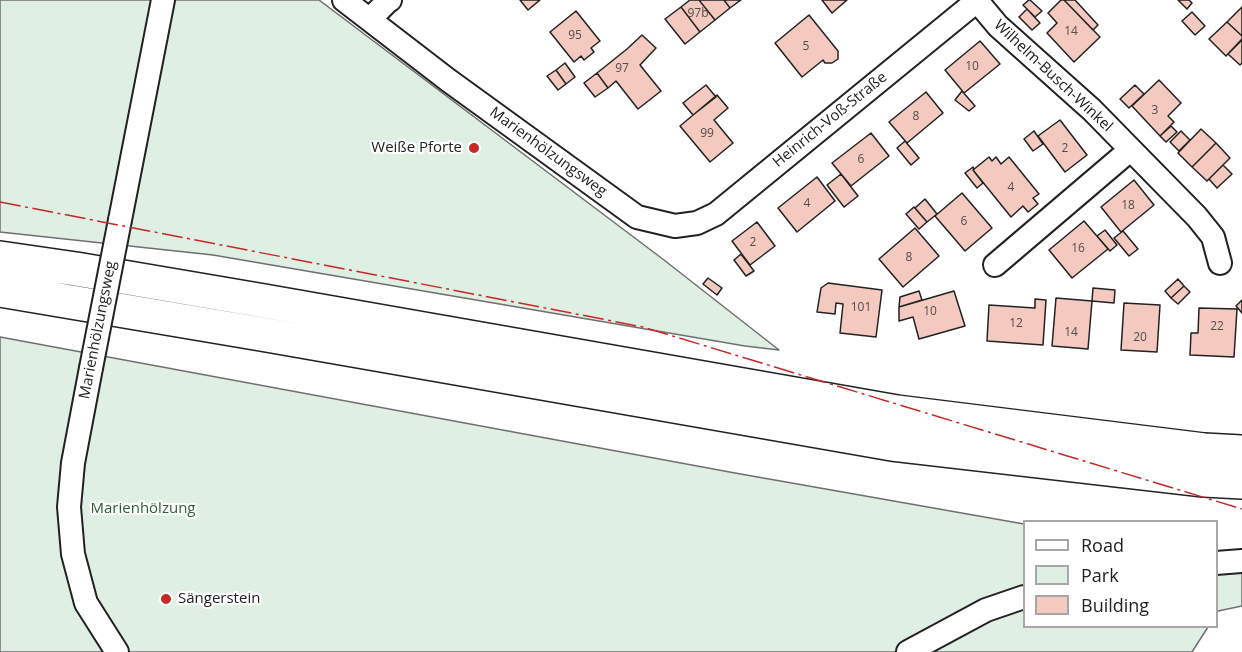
<!DOCTYPE html>
<meta charset="utf-8">
<style>
body{margin:0}
#map{position:relative;width:1242px;height:652px;overflow:hidden;background:#fff;font-family:"Open Sans",sans-serif}
canvas{display:block}
.legend{position:absolute;left:1023px;top:520px;width:195px;height:108px;box-sizing:border-box;background:#fff;border:2px solid #a7a7a7;margin:0;padding:8px 10px;list-style:none;font-size:18px;color:#222}
.legend li{display:flex;align-items:center;gap:12px;height:30px}
.legend b{width:30px;border:2px solid #a7a7a7}
</style>
<div id="map">
<canvas width="1242" height="652"></canvas>
<ul class="legend">
<li><b style="height:8px;background:#fff"></b>Road</li>
<li><b style="height:16px;background:#e0efe3"></b>Park</li>
<li><b style="height:16px;background:#f3c9c0"></b>Building</li>
</ul>
</div>
<script>
const context = document.querySelector('canvas').getContext('2d');
context.lineJoin = 'round';
function paint(path, color) { context.fillStyle = color; context.fill(path, 'evenodd'); }
function stroke(path, color, width, dash) { context.strokeStyle = color; context.lineWidth = width; context.lineCap = dash ? 'butt' : 'round'; context.setLineDash(dash || []); context.stroke(path); }
function write(font, color, halo, rows, align = 'center') {
  context.font = font + ' "Open Sans",sans-serif'; context.lineWidth = 4.5; context.setLineDash([]); context.textBaseline = 'middle'; context.strokeStyle = halo; context.fillStyle = color; for (const [text, x, y, turn = 0] of rows) {
    context.save(); context.translate(x, y); context.rotate((+turn || 0) * Math.PI / 180); context.textAlign = isNaN(turn) ? turn : align; if (halo) context.strokeText(text, 0, 0); context.fillText(text, 0, 0); context.restore();
  }
}
const green = new Path2D(`
 M0,0H319L664,260L779,350L745,346L213,255L0,232Z
 M0,337L735,473L1024,524V626L1208,627L1192,652H0Z
 M1216,557L1242,560V606L1218,611L1217,613Z`);
const building = new Path2D(`
 M520,0H540L528,10Z
 M690,0H699L715,20L700,32L681,7Z
 M699,0H724L730,8L715,20Z
 M724,0H741L730,8Z
 M822,0H847L832,13Z
 M1029,0H1030L1042,11L1035,17L1023,5Z
 M1061,0H1064L1100,37L1074,62L1047,33L1057,23L1048,13Z
 M1065,0H1075L1098,25L1093,30L1065,1Z
 M1178,0H1189L1192,3L1187,9Z
 M681,7L700,32L685,44L665,19Z
 M1242,7V36L1227,22Z
 M1027,9L1040,23L1032,30L1019,17Z
 M576,11L600,41L591,48L594,52L584,60L581,56L574,62L550,32Z
 M1192,12L1205,26L1195,35L1182,21Z
 M809,15L838,51V59L832,63H825L823,60L802,77L775,43Z
 M1227,22L1242,36V39L1226,56L1209,39Z
 M642,35L656,48L640,65L661,91L638,109L616,81L608,88L597,73L627,49Z
 M1242,40V63L1240,65L1228,54Z
 M980,41L1000,64L964,93L945,70Z
 M565,63L575,77L566,84L556,70Z
 M556,70L566,84L558,90L547,76Z
 M597,73L608,88L595,97L584,83Z
 M1159,80L1181,103L1168,116L1174,122L1160,136L1132,106Z
 M706,85L716,97L693,115L683,103Z
 M1135,85L1144,94L1129,108L1120,99Z
 M962,91L975,106L969,111L955,100Z
 M926,92L943,113L907,143L889,122Z
 M717,95L728,108L714,120L733,143L710,162L680,126Z
 M1060,120L1087,155L1065,172L1038,136Z
 M1171,126L1177,132L1166,142L1160,136Z
 M1201,129L1216,143L1192,167L1178,153Z
 M1034,131L1043,144L1033,151L1024,139Z
 M1181,131L1190,140L1179,151L1170,142Z
 M871,133L889,156L851,186L832,163Z
 M905,141L919,158L911,165L897,148Z
 M1216,143L1230,158L1207,181L1192,167Z
 M989,157L992,161L996,157L1001,164L1009,157L1039,194L1033,198L1038,204L1028,212L1023,206L1011,217L973,170Z
 M1223,165L1232,174L1217,188L1209,179Z
 M973,167L974,169L973,170L983,183L977,188L965,173Z
 M841,174L858,196L844,207L827,185Z
 M817,177L835,201L797,232L778,208Z
 M1134,180L1154,205L1121,232L1101,207Z
 M962,193L992,228L965,251L935,216Z
 M925,199L937,214L927,222L915,208Z
 M914,207L927,222L919,229L906,214Z
 M1084,221L1108,249L1072,278L1049,250Z
 M757,222L775,246L750,265L732,241Z
 M915,228L939,256L903,287L879,259Z
 M1105,230L1117,245L1110,251L1097,236Z
 M1123,231L1138,249L1129,256L1114,238Z
 M741,254L754,271L746,276L734,260Z
 M708,278L722,288L717,295L703,284Z
 M1178,279L1184,286L1171,298L1165,291Z
 M828,283L882,290L876,337L840,333L843,304L836,303L835,314L817,312L821,288Z
 M1184,286L1190,292L1178,304L1171,298Z
 M1093,288L1115,290L1114,303L1092,301Z
 M919,291L922,300L899,307L900,297Z
 M954,291L965,326L919,339L913,317L899,321V307Z
 M1056,298L1092,301L1088,349L1052,346Z
 M1035,299L1046,300L1043,345L987,341L989,305L1035,308Z
 M1242,300V313L1236,306Z
 M1124,303L1160,305L1157,352L1121,350Z
 M1199,308L1237,309L1234,357L1190,355L1191,333H1198Z`);
const minor = new Path2D(`
 M344,0L448,80L637,217L675,226L697,223L716,214L978,0
 M977,1L998,26L1092,110L1197,217L1213,237L1220,263
 M370,19L388,1L390,0
 M120,220L163,0
 M995,265L1130,150
 M91,368L73,463L69,507L73,554L86,603L117,652
 M1216,563L1242,561
 M908,652L986,610L1024,597`);
const highway = new Path2D(`
 M0,258L76,269L264,301L897,412L1204,450L1242,452
 M0,290L261,334L892,444L1204,480L1242,482`);
const minorBridge = new Path2D(`
 M91,368L120,220`);
const power = new Path2D(`
 M0,202L643,327L1242,509`);
const markers = [
 [474,148,6,"#c62828"],
 [166,599,6,"#c62828"]
];
const numberNames = [
 ["97b",698,14],
 ["14",1071,32],
 ["95",575,36],
 ["5",806,47],
 ["10",972,67],
 ["97",622,69],
 ["3",1155,111],
 ["8",916,117],
 ["99",707,134],
 ["2",1065,149],
 ["6",861,160],
 ["4",1011,188],
 ["4",807,204],
 ["18",1128,206],
 ["6",964,222],
 ["2",753,243],
 ["16",1078,249],
 ["8",909,258],
 ["101",861,308],
 ["10",930,312],
 ["12",1016,324],
 ["22",1217,327],
 ["14",1071,333],
 ["20",1140,338]
];
const streetNames = [
 ["Wilhelm-Busch-Winkel",1053,76,43],
 ["Heinrich-Voß-Straße",830,120,-39],
 ["Marienhölzungsweg",548,152,36],
 ["Marienhölzungsweg",98,330,-79]
];
const poiNames = [
 ["Weiße Pforte",462,148],
 ["Sängerstein",178,599,"left"]
];
const parkNames = [
 ["Marienhölzung",143,509]
];
paint(green, '#e0efe3');
stroke(green, '#6f6f6f', 1.5);
paint(building, '#f3c9c0');
stroke(building, '#222', 1.5);
stroke(minor, '#222', 26);
stroke(highway, '#222', 36);
stroke(minor, '#fff', 22);
stroke(highway, '#fff', 33);
stroke(minorBridge, '#222', 26, []);
stroke(minorBridge, '#fff', 22);
stroke(power, '#c62828', 1.5, [21, 4.5, 3, 4.5]);
for (const [x, y, r, color] of markers) { const dot = new Path2D(); dot.arc(x, y, r, 0, 2 * Math.PI); context.fillStyle = color; context.fill(dot); stroke(dot, '#fff', 2); }
write('12px', '#564c4a', null, numberNames);
write('15px', '#222', '#fff', streetNames);
write('15px', '#222', '#fff', poiNames, 'right');
write('15px', '#2f5e38', '#fff', parkNames);
</script>
